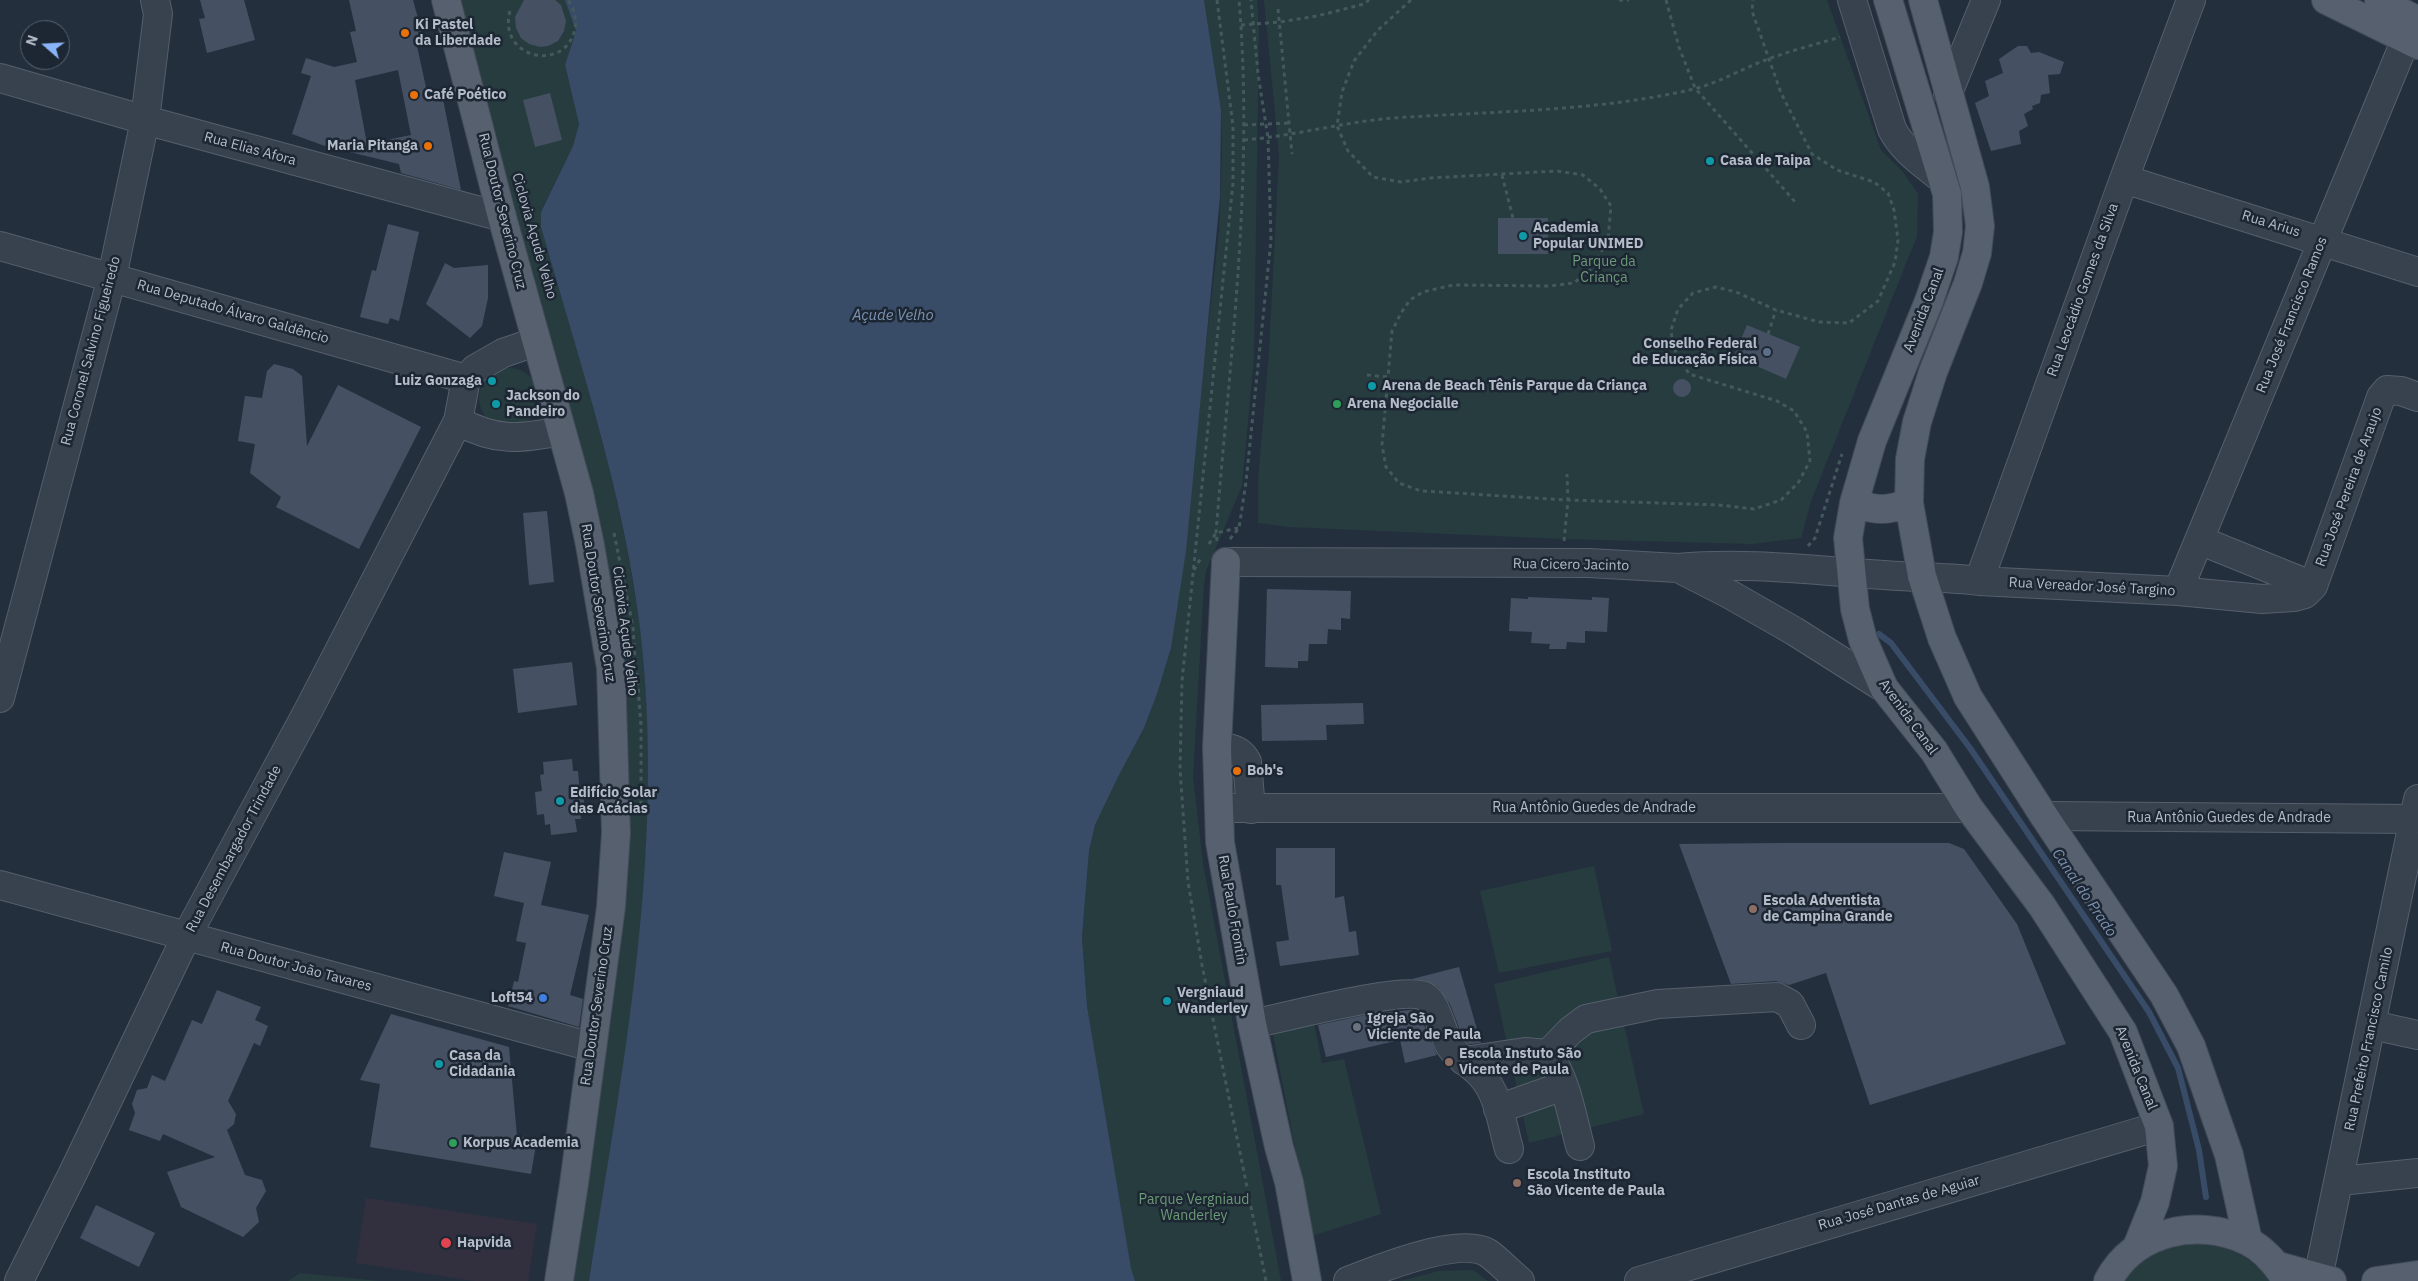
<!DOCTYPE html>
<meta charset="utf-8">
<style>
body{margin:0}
#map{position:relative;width:2418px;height:1281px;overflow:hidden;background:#242f3e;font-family:"IBM Plex Sans",sans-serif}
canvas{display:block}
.north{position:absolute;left:20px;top:20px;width:50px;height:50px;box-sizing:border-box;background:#1d2633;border:1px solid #59626f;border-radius:50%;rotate:289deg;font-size:14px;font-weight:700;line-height:20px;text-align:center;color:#b4bcc9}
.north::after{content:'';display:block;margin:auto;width:18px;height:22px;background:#8ab4f8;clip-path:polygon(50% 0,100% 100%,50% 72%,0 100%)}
</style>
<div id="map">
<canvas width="2418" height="1281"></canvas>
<div class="north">N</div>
</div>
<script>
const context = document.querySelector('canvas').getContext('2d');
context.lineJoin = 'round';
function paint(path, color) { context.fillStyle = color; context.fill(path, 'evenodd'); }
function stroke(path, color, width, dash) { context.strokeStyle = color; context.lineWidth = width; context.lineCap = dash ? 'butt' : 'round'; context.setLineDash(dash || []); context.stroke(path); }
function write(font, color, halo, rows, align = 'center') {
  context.font = font + ' "IBM Plex Sans",sans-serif'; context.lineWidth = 5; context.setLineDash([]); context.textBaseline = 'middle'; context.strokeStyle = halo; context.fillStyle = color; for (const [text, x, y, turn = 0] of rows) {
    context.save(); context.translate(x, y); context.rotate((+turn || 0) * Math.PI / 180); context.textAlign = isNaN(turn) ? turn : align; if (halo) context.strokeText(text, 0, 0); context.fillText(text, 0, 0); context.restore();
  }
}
const medical = new Path2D(`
 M366,1198L537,1224L528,1281H474L356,1263Z`);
const green = new Path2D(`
 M451,0H565L576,31L565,65L579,124L573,146L541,211V227C578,358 623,493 640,629C667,848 624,1066 589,1281H568L604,1024L611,644Z
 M1204,0H1257L1259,29L1254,357L1242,486L1206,571L1204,584L1193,776L1203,863L1281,1281H1135L1131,1268L1087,1006L1082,937L1089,851L1095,825L1118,777L1144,728L1157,694L1171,648L1219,232L1222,154L1221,110Z
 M1264,0H1827L1881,150L1903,172L1918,194L1917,236L1811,501L1801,538L1752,544L1564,539L1289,527L1258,523V480L1269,351L1279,155Z
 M479 398a30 30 0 1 1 60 0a30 30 0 1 1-60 0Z
 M1594,866L1612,951L1499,973L1480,891Z
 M1609,957L1644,1114L1529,1143L1494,984Z
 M1311,1007L1322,1063L1344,1059L1381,1214L1312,1236L1269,1014Z
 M2197,1242C2229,1247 2250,1255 2270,1281H2125C2140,1255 2170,1246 2197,1242Z
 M1473,1270L1488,1281H1400L1439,1271Z
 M300,1273L379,1281H288Z`);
const water = new Path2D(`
 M565,0H1204L1221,110L1220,197L1186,551L1171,648L1157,694L1144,728L1118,777L1095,825L1089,851L1082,937L1087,1006L1131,1268L1135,1281H589C623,1066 666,848 640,629C624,494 578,358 541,227V212L573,146L579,124L565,65L576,31Z`);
const stream = new Path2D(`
 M1879,634L1891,643L1970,748L2149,1012L2178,1068L2199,1150L2206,1197`);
const building = new Path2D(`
 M200,0H244L255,40L207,53L199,19L205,18Z
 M349,0H413L425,44L417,46L427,92L441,89L461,190L401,173L399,164L325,146L292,134L311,76L301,73L306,58L334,67L357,62L350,32L356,31ZM398,70L411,135L367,144L355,80Z
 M524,0H555L561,5L566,21L564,31L558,41L548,46L540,47L529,44L521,38L516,28L515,17Z
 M2018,46H2027L2031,53L2039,52L2064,62L2060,74L2048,75L2050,93L2041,95L2040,103L2032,106L2033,109L2024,114L2028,126L2019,131L2021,144L1991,151L1975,103L1989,96L1985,81L2003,73L1999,59Z
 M550,93L562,140L535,147L523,100Z
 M1498,218H1548V254H1498Z
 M388,224L419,232L399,321L390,318L388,324L360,317L372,270L376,271Z
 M445,263L454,268L488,265V298L482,326L470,338L426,304Z
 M1747,325L1800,347L1786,379L1734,356Z
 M274,364L293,369L302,376L307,446L338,385L421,427L359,549L276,507L281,497L250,473L255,444L238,441L245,396L262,398L267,371Z
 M1673 388a9 9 0 1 1 18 0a9 9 0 1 1-18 0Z
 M547,511L554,582L529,585L523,513Z
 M1267,589L1351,591L1350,619L1341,618V630L1328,629L1327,644H1309L1308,661H1298V668L1265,667Z
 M1528,597L1592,600V597L1609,598L1607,632L1585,631V643L1567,642L1566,649H1549L1550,644L1531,643L1532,632L1509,631L1511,598L1528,599Z
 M572,662L577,705L518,713L513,669Z
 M1363,703L1364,724L1326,725L1327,740L1262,741L1261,705Z
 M572,759L573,771H578L580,794H583L585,809H580L581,819H575L577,832L551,835L550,824L545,825L544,814L537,815L535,792L542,791L540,775L544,774L543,762Z
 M1781,843H1949L1964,849L2017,924L2066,1044L1870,1105L1826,973L1789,985L1776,981L1731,984L1679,844Z
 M1276,848H1335V898L1344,896L1349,932L1356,931L1359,955L1280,966L1276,942L1289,940L1281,885H1276Z
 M504,852L551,862L541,905L589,915L570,995L583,999L579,1027L508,1006L514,981L518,982L526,943L516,941L524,903L494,896Z
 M1459,967L1481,1043L1469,1044L1463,1038L1450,1004L1438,987L1427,981L1412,979Z
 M217,990L261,1007L255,1020L268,1026L260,1046L254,1043L228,1101L236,1114L234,1124L227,1130L245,1175L262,1180L266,1191L256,1208L259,1222L243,1237L181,1207L167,1172L215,1157L163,1134L160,1141L129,1130L135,1113L132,1104L137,1090L147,1088L152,1075L165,1081L192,1020L202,1024Z
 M1411,1010L1419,1013L1437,1055L1405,1063L1400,1040L1326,1057L1318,1025L1370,1014Z
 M391,1014L509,1047L517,1136L537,1139L531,1174L370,1147L380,1084L360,1080Z
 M96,1205L155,1233L139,1267L80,1238Z`);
const path = new Path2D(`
 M1217,0L1233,126V183L1182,681L1180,769L1188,882L1202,965L1266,1281
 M1411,0L1378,30L1354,61L1342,92L1337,126L1348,151L1373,177L1401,182L1430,178L1557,171L1583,175L1600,189L1611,206L1608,239L1593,267L1574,283L1550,286L1453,285L1423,292L1410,300L1401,313L1392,331L1382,445L1386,467L1399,483L1421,491L1568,500L1719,505L1754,509L1781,500L1798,483L1810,461L1807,432L1794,411L1777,401L1689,374L1673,347L1671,330L1678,309L1693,293L1716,287L1736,292L1776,310L1819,322L1849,323L1878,301L1895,262L1898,240L1894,210L1888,193L1874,182L1837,170L1812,154L1781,93L1752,11L1753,0
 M1619,0H1629
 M1666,0L1679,47L1695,88L1796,203
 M1278,9L1292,154
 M510,11C497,58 565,74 575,29C577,19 574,8 568,0
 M1241,25L1280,22L1317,16L1364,4L1369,0
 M1244,125L1289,123
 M1244,140C1294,136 1343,122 1393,118C1494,111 1595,112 1694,89C1721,82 1745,67 1771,58C1793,50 1817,44 1840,37
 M1502,175L1513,218
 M1768,334L1776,310
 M1367,375L1388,377
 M614,533L633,627L635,660
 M1230,539L1239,528L1246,482L1271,240L1268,138L1258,74L1251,0
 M1217,541L1216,533C1230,356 1254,178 1239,0
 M1564,541L1568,500L1567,474
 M1209,544L1216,533L1238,528
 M1808,546L1815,538L1842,454
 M1194,570L1202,556
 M637,673L641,726V804`);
const minor = new Path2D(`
 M1852,0L1892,129C1903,151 1924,164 1943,180
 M0,78L145,120L502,217
 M1948,93L1986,0
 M2124,179L2418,272
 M0,246L466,379
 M458,421C496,442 520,439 561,431
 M2199,540L2313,586
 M1226,562L1589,563L1678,568L1731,595L1794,631L1884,688
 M1678,568C1751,561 1825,572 1899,576C1926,578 1952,577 1979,581L2178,591L2262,599L2294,597L2305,594L2313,586L2381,397L2387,390L2401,391L2418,397
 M1979,581L2124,179L2191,0
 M2178,591L2406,39
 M0,698L112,277L145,120L158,14L155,0
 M1217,747C1229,747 1241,749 1247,762L1251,809
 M1219,808H1969
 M2044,816L2414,819
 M0,885L592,1047
 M1252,1024C1282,1018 1402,986 1424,996C1437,1002 1442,1034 1450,1046C1458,1058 1471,1064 1481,1075C1499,1094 1502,1125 1509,1149
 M2372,1025L2418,1035
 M1548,1054L1570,1031L1586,1019L1658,1004L1777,997L1790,1004L1801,1025
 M1464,1061L1525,1052L1548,1054C1566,1079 1572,1116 1580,1146
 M1498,1109L1563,1086
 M2340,1181L2418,1173
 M2318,1278L2418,799
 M19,1281L73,1173L186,937L309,709L458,421L466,379L475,369L503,353L535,342
 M1348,1281C1378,1269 1459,1236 1488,1253C1499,1261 1509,1272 1520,1281
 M1639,1281L2159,1126`);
const major = new Path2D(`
 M446,0L502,217L579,493L590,545L611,668L616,833L611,907L574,1184L559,1281
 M1888,0L1947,194L1948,232L1944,257L1929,301L1872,441L1854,503L1848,538L1855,609L1863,640L1884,688L1934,751L1969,808L2042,906L2123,1032L2159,1126L2163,1166L2155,1202L2137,1247
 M1923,0L1975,187L1980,226L1977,253L1968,283L1933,372L1917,422L1910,459L1909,503L1922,576L1942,638L1968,697L2044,816L2164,995L2191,1046L2229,1155L2248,1241
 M2326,0L2418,45
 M2379,0L2418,21
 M1854,503C1876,511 1887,511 1909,503
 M1226,562L1217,747L1220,842L1252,1024L1279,1147L1289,1182L1307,1281
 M2278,1266L2332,1281
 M2108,1281C2134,1231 2198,1217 2247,1241C2264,1249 2277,1265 2287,1281
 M2376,1281L2418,1275`);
const markers = [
 [405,33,5,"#e8710a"],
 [414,95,5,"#e8710a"],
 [428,146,5,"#e8710a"],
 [1710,161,5,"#0f9aa8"],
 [1523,236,5,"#0f9aa8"],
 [1767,352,5,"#5c6f8a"],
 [492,381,5,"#0f9aa8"],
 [1372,386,5,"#0f9aa8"],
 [496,404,5,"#0f9aa8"],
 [1337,404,5,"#2e9e5b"],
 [1237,771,5,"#e8710a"],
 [560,801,5,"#0f9aa8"],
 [1753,909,5,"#8d6e63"],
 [543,998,5,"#3f7fe0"],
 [1167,1001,5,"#0f9aa8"],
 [1357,1027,5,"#6b7280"],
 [1449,1062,5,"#8d6e63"],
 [439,1064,5,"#0f9aa8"],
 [453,1143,5,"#2e9e5b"],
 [1517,1183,5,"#8d6e63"],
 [446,1243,6,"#e0444e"]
];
const poiNames = [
 ["Ki Pastel",415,25],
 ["da Liberdade",415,41],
 ["Café Poético",424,95],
 ["Maria Pitanga",418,146,"right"],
 ["Casa de Taipa",1720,161],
 ["Academia",1533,228],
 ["Popular UNIMED",1533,244],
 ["Conselho Federal",1757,344,"right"],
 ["de Educação Física",1757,360,"right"],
 ["Luiz Gonzaga",482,381,"right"],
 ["Arena de Beach Tênis Parque da Criança",1382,386],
 ["Jackson do",506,396],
 ["Pandeiro",506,412],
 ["Arena Negocialle",1347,404],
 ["Bob's",1247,771],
 ["Edifício Solar",570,793],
 ["das Acácias",570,809],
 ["Escola Adventista",1763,901],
 ["de Campina Grande",1763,917],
 ["Vergniaud",1177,993],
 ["Wanderley",1177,1009],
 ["Loft54",533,998,"right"],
 ["Igreja São",1367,1019],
 ["Viciente de Paula",1367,1035],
 ["Escola Instuto São",1459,1054],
 ["Vicente de Paula",1459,1070],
 ["Casa da",449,1056],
 ["Cidadania",449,1072],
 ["Korpus Academia",463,1143],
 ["Escola Instituto",1527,1175],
 ["São Vicente de Paula",1527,1191],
 ["Hapvida",457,1243]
];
const streetNames = [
 ["Rua Elias Afora",250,149,15],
 ["Rua Doutor Severino Cruz",502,211,76],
 ["Rua Arius",2271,224,17],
 ["Ciclovia Açude Velho",534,236,74],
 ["Rua Leocádio Gomes da Silva",2083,290,-70],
 ["Avenida Canal",1924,310,-69],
 ["Rua Deputado Álvaro Galdêncio",233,312,16],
 ["Rua José Francisco Ramos",2292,315,-68],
 ["Rua Coronel Salvino Figueiredo",91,351,-75],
 ["Rua José Pereira de Araujo",2349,487,-70],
 ["Rua Cicero Jacinto",1571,565,1],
 ["Rua Vereador José Targino",2092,587,3],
 ["Rua Doutor Severino Cruz",598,603,81],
 ["Ciclovia Açude Velho",625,631,83],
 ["Avenida Canal",1908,717,54],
 ["Rua Antônio Guedes de Andrade",1594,808],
 ["Rua Antônio Guedes de Andrade",2229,818],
 ["Rua Desembargador Trindade",234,849,-62],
 ["Rua Paulo Frontin",1232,910,80],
 ["Rua Doutor João Tavares",296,967,15],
 ["Rua Doutor Severino Cruz",597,1006,-82],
 ["Rua Prefeito Francisco Camilo",2369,1039,-78],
 ["Avenida Canal",2136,1068,68],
 ["Rua José Dantas de Aguiar",1899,1203,-16]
];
const parkNames = [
 ["Parque da",1604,262],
 ["Criança",1604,278],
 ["Parque Vergniaud",1194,1200],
 ["Wanderley",1194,1216]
];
const waterNames = [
 ["Açude Velho",893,316],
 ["Canal do Prado",2084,893,56]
];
paint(medical, '#32303f');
paint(green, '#263c3f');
paint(water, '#394c67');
stroke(stream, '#394c67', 6);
paint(building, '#455162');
stroke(minor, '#565f6c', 30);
stroke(major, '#414a57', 30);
stroke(path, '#44595c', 3, [4, 4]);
stroke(minor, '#38414e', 28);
stroke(major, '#56606e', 28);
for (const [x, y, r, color] of markers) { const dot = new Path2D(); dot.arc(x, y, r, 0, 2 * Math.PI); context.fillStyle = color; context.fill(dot); stroke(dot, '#1d2633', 2); }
write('bold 14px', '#b4bcc9', '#1d2633', poiNames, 'left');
write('14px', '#b4bcc9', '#1d2633', streetNames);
write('14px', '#6b9a76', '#1d2633', parkNames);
write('italic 15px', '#7c92b1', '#1d2633', waterNames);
</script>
